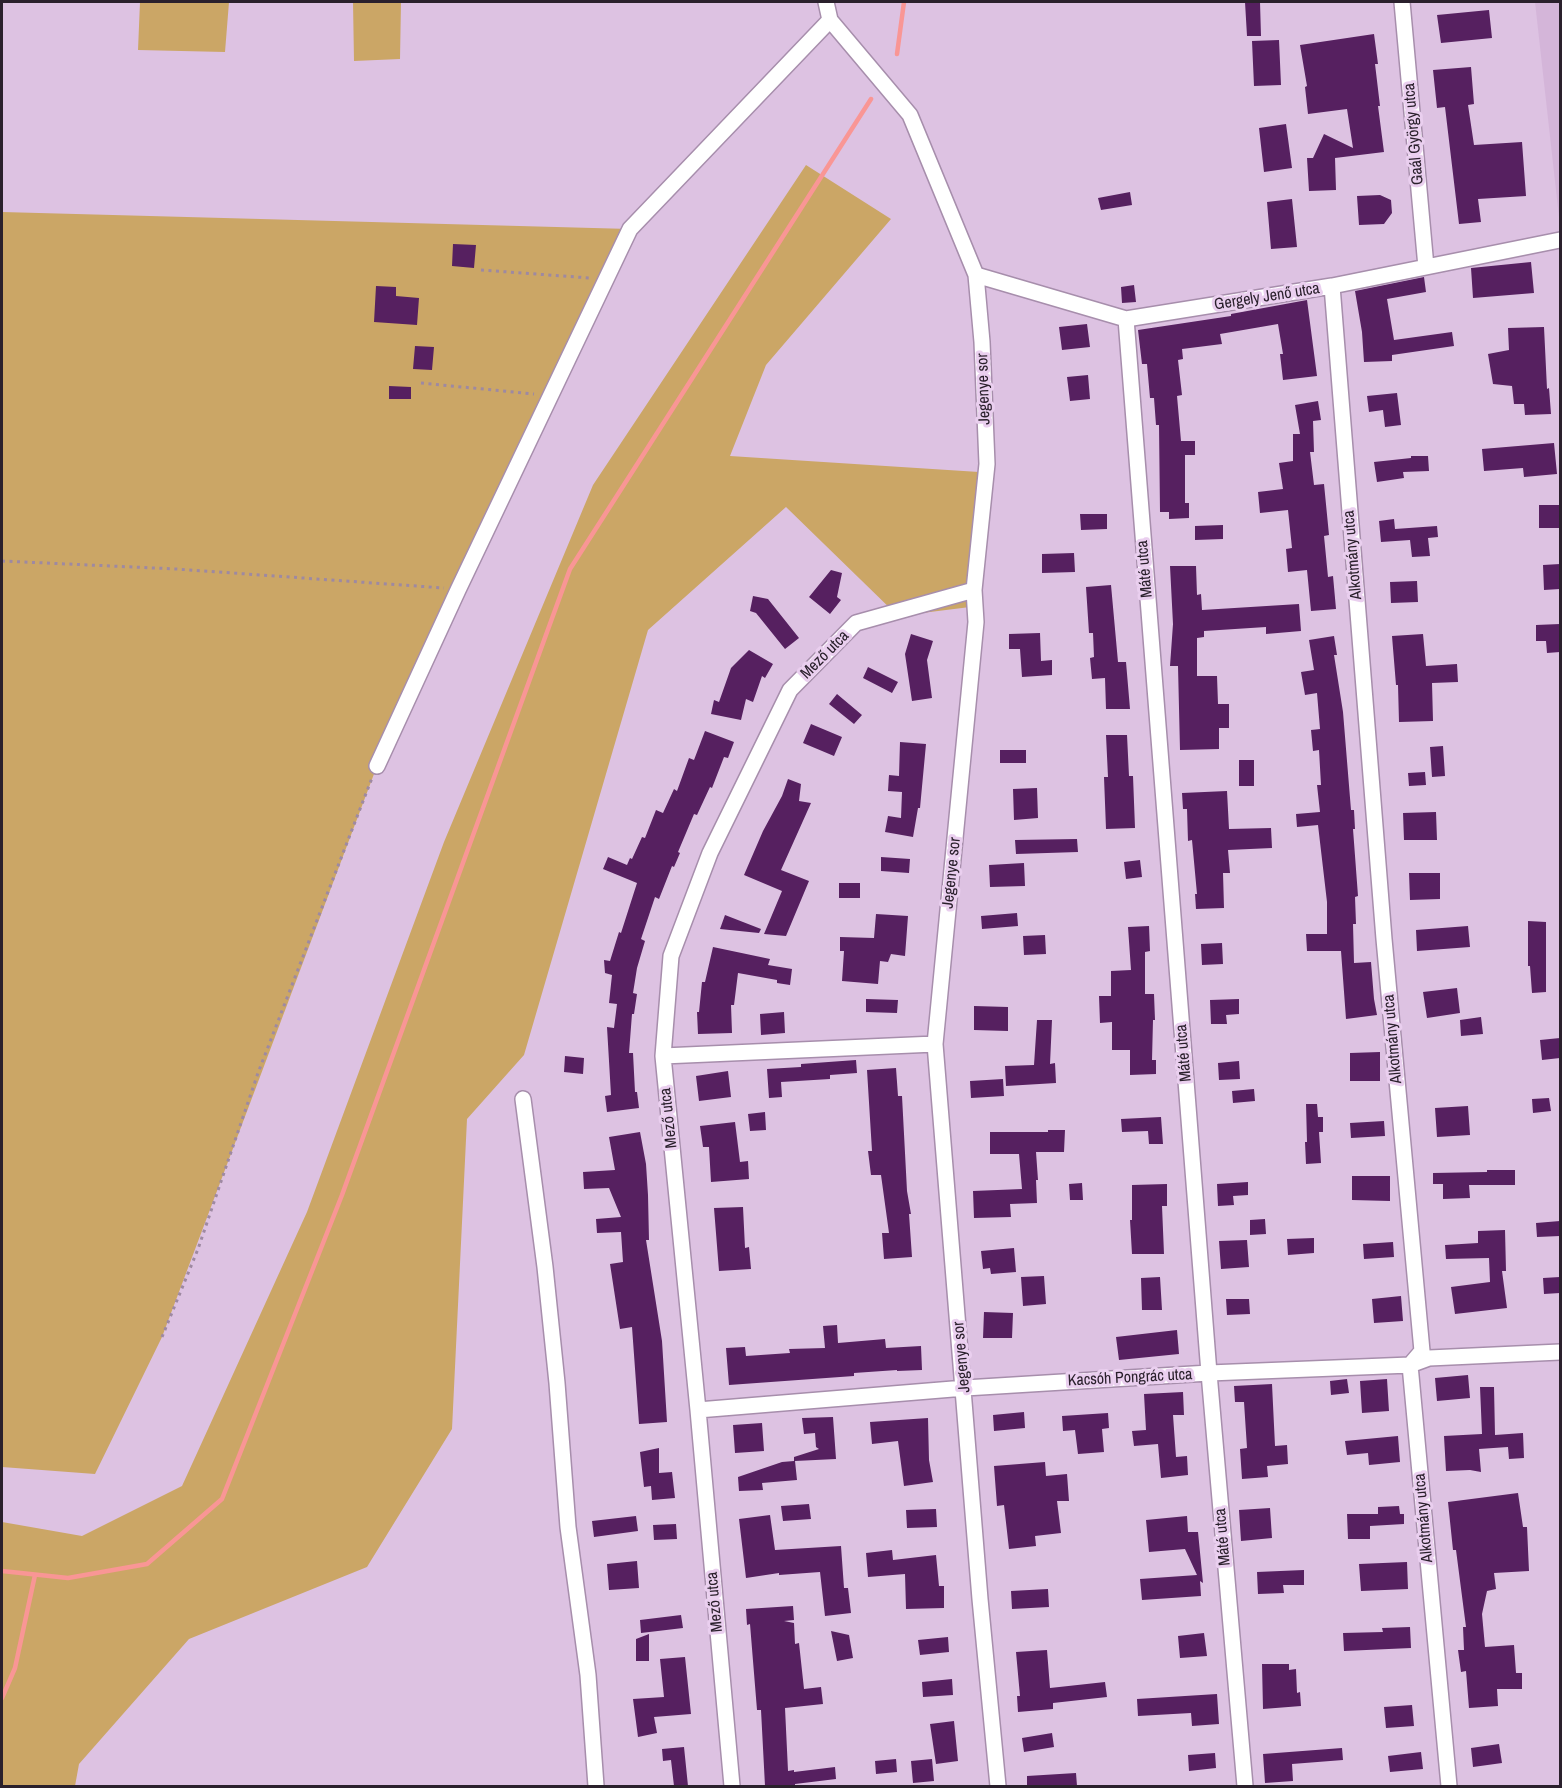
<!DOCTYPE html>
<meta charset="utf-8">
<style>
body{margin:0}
#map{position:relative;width:1562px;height:1788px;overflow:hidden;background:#ddc2e2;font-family:"Archivo Narrow",sans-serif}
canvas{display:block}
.frame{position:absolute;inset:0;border:3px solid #2a202c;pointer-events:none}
</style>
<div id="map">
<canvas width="1562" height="1788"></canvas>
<div class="frame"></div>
</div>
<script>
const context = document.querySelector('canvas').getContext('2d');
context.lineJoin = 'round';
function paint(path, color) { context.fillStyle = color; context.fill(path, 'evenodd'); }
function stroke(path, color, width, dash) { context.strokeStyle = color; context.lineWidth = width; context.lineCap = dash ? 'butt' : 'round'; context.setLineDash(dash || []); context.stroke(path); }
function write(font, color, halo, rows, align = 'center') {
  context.font = font + ' "Archivo Narrow",sans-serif'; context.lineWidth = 6; context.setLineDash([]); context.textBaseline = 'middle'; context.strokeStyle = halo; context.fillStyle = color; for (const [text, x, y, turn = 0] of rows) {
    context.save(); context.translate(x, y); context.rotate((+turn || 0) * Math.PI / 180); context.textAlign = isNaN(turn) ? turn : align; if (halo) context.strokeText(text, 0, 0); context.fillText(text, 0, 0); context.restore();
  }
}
const built = new Path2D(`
 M1535,2H1560V226Z`);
const green = new Path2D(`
 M140,2H229L225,52L138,50Z
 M353,2H401L400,59L354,61Z
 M806,165L891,219L766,365L730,456L979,472L978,606L898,616L786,507L648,630L524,1055L467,1119L452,1429L367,1567L189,1639L79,1764L75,1786H2V1522L82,1536L182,1486L307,1212L444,842L593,485Z
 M2,212L630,229L377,766L162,1337L95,1474L2,1467Z`);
const stream = new Path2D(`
 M897,54L904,2
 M2,1571L68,1578L147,1564L222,1499L342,1195L570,569L871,99
 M2,1698L15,1668L35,1575`);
const building = new Path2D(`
 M1245,2H1260L1261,36H1247Z
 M1489,10L1492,38L1441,43L1437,15Z
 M1374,34L1378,64H1375L1380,106H1378L1384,152L1335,158L1336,190L1309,191L1307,158H1313L1324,134L1353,148L1347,109L1308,114L1305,87L1307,86L1300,45Z
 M1279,40L1281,85L1254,86L1252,41Z
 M1471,67L1474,104L1468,105L1474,145L1522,142L1526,196L1478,199L1481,222L1459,224L1445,107L1437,108L1433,70Z
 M1286,124L1292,168L1264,172L1259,128Z
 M1130,192L1132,205L1101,210L1098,198Z
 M1380,195L1391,200L1392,213L1384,224L1359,225L1357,196Z
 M1292,199L1297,247L1271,249L1267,202Z
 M453,244L476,245L474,268L452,266Z
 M1531,262L1534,293L1473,298L1471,268Z
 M1424,277L1426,292L1387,299L1394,340L1452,332L1454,346L1392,355V361L1364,362L1362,332L1355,291Z
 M1134,285L1136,302L1122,303L1121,287Z
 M376,286L396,287V296L419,298L417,325L374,322Z
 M1307,300L1317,376L1283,380L1280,354H1283L1278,324L1220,334L1222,344L1182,349L1183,359L1178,360L1182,395L1177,396L1181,441H1195V455H1185V503H1189V518L1169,519V512H1160L1159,425H1156L1154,398H1150L1147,364H1142L1138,330L1231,316V314Z
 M1087,324L1090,347L1062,350L1059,327Z
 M1544,327L1547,389L1549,388L1551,414L1525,415L1524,404H1514L1512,386L1493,384L1488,354L1509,350L1508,328Z
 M415,346L434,347L432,370L413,369Z
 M1088,375L1090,399L1070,401L1067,377Z
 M389,386L411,387V399H389Z
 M1397,393L1401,425L1385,427L1383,410L1369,412L1367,396Z
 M1318,401L1321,420L1313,421L1314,452H1310L1314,485L1324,484L1329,535L1324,536L1328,577L1333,576L1336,609L1311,611L1307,570L1288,572L1286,549L1292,548L1288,510L1260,513L1258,492L1283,489L1279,463L1293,461V434H1300L1295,405Z
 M1554,443L1557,474L1524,477L1523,468L1484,471L1482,449Z
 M1411,456H1428L1429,471L1403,472L1404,478L1377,482L1374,462L1411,458Z
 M1539,505H1560V528H1539Z
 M1080,514H1107V529L1081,530Z
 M1394,519L1395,529L1437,526L1438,537L1428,538L1430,556L1412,557L1410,540L1381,542L1379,521Z
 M1223,525V539L1195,540V526Z
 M1074,553L1075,572L1042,573V554Z
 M1560,564V589L1544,590L1543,565Z
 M1170,566H1196L1197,595L1201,594L1202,610L1299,604L1301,631L1266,634V627L1204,631V637L1197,638V676H1217L1218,704H1229V728H1219V749L1180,750L1178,666H1170L1173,624Z
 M831,570L842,573L837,597L841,600L830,614L809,597Z
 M1417,581L1418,602L1391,603L1390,582Z
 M1111,585L1118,662H1126L1130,709H1106L1105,678L1092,679L1090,658L1094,657L1093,633H1089L1086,587Z
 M753,596L768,599L799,638L785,649L756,613L750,611Z
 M1560,624V652L1547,653L1546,641H1536V625Z
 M1040,633L1041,661L1052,660V675L1022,677L1020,649H1009V634Z
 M911,634L933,641L927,660L932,698L912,701L905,654Z
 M1423,634L1426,666L1457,664L1458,682L1432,683L1433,721L1399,722L1398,685H1396L1392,636Z
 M1334,636L1337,655H1334L1343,712L1351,810H1354L1355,829H1353L1358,896L1355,897L1356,924H1353L1354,963L1371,962L1374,999L1377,1015L1346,1019L1341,951H1307L1306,934H1327V902L1318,825L1297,827L1296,814L1320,812L1317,785H1321L1319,750L1313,751L1311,730L1320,729L1317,693L1305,695L1301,672L1314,670L1309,640Z
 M749,650L773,664L765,678L762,676L753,702L746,699L741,720L711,714L714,700L719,702L731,668Z
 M868,667L898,682L892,693L863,678Z
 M837,694L862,715L854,724L829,704Z
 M811,724L842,737L834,756L803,743Z
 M705,731L734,742L728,758L724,757L712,788L710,787L697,815L694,814L678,852L680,853L674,867L672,866L659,899L655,897L641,939L645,941L637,968L633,993L637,994L634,1014H632L629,1053H633L635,1092H637L639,1108L607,1112L605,1096L611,1095L607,1027L614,1028L617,1004L609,1003L612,975L605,973L604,960L610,961L619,932L621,933L637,883L603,869L608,857L627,865L630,858L632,859L642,837L645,838L656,810L663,813L674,789L677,791L689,758L694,760Z
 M1106,735H1127L1129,776H1133L1135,828L1106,829L1104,777H1108Z
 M900,742L926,744L920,808H918L913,837L885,832L888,816L901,818L902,792L888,791L889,775L899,776Z
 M1443,746L1445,776L1432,777L1430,747Z
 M1000,750H1026V763H1000Z
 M1239,760H1254V786H1239Z
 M1425,772L1426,785L1409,786L1408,773Z
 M788,779L801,784L799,801L811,803L781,870L809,881L786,936L764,934L782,891L744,875L763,831L782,796Z
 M1037,788L1038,818L1014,820L1013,789Z
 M1227,791L1229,829L1271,828L1272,848L1228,850L1230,873H1223L1224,908L1196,909L1195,894H1197L1192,840L1188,841L1187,809H1183L1182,793Z
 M1436,812L1437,840H1404L1403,813Z
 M1077,839L1078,852L1016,854L1015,840Z
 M881,857L910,859L909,873L881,871Z
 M1140,860L1142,877L1126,879L1124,862Z
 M1024,863L1025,886L990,887L989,865Z
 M1409,873H1440V899L1410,900Z
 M839,883H860V898H839Z
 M1017,913L1018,926L982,929L981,916Z
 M876,914L908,916L905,956L891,954L888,962L880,961L878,984L842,981L844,951H840V937L874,938Z
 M725,915L761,929L759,933L720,929Z
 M1528,921L1546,922V992L1532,993L1530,966H1528Z
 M1149,926L1150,951L1145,952V994H1154L1155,1020H1153L1152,1060H1156V1074L1130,1075V1050H1112V1022L1100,1023L1099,996H1111V971L1131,970L1128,927Z
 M1468,926L1470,947L1417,951L1416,930Z
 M1045,935L1046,954L1024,955L1023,936Z
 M1222,943L1223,964L1202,965L1201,944Z
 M713,947L770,959L768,965L792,969L790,985L777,983V980L738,973L734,1005H731L732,1033L698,1034L697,1012H699L702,982H705Z
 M1457,988L1460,1013L1427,1018L1423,992Z
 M866,999L898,1000L897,1013L866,1012Z
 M1239,999V1014L1226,1015L1227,1024H1211L1210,1000Z
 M974,1006L1008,1007V1031L974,1030Z
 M784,1012L785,1033L761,1035L760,1014Z
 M1481,1017L1483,1034L1461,1036L1460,1020Z
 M1037,1020H1052L1050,1064L1055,1063L1056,1083L1006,1086L1005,1066L1034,1065Z
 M1560,1038V1058L1542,1060L1540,1040Z
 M1380,1052V1081H1350V1053Z
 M565,1056L584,1058L583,1074L564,1072Z
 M856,1060L857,1073L830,1075V1079L781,1082L782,1097L769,1098L767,1069L801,1067V1064Z
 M1239,1061L1240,1079L1219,1080L1218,1063Z
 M896,1068L898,1096H902L907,1191L911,1214H909L912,1257L884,1259L882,1233H889L881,1175H871L868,1151H872L867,1070Z
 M728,1071L731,1097L699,1101L696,1076Z
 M1003,1079L1004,1096L971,1098L970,1081Z
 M1254,1089L1255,1101L1233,1103L1232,1091Z
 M1549,1098L1551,1111L1533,1113L1532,1099Z
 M1306,1104H1317L1318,1117H1323V1132H1319L1321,1163L1306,1164L1305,1142H1307Z
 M1468,1106L1470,1135L1437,1137L1435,1108Z
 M765,1112L766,1130L750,1131L748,1114Z
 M1161,1117L1163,1144H1149L1148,1131L1122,1132L1121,1119Z
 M1384,1121L1385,1136L1351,1138L1350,1123Z
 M735,1122L740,1162L748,1161L749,1179L711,1182L709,1147H703L700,1126Z
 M1048,1130H1065L1064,1152H1036L1038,1180H1036L1037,1203L1010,1204L1011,1217L974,1218L973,1191L1022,1189L1019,1154H990V1132H1048Z
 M640,1132L646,1164L648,1195L649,1240H646L662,1341L667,1422L639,1424L632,1327L620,1329L610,1264L623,1262L621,1232L597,1233L596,1219L621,1217L609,1188L584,1189L583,1172L615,1170L609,1137Z
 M1487,1170H1515V1185H1469L1470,1198L1443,1199V1184H1433V1173L1487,1172Z
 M1352,1176H1390V1201L1352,1200Z
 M1248,1182V1195L1233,1196L1234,1205L1218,1206L1217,1184Z
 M1082,1183L1083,1200H1070L1069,1184Z
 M1167,1184V1206H1162L1164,1254H1132L1130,1220H1132V1185Z
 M743,1207L745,1248L749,1247L751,1269L719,1271L714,1208Z
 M1265,1219L1266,1234L1250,1235V1220Z
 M1560,1221V1236L1537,1237L1536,1223Z
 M1505,1230L1506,1271H1502L1507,1308L1455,1314L1451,1287L1490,1282L1489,1258L1446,1259L1445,1245L1478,1243V1231Z
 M1314,1238V1253L1288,1255L1287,1239Z
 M1247,1240L1249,1267L1221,1269L1219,1241Z
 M1393,1242L1394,1257L1364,1259L1363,1244Z
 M1014,1248L1016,1272L991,1274L990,1268L983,1269L981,1251Z
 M1044,1276L1046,1304L1023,1306L1021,1277Z
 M1160,1277L1162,1310H1142L1141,1278Z
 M1560,1277V1293L1544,1294L1543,1278Z
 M1401,1296L1403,1321L1374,1323L1372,1299Z
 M1226,1299H1249L1250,1314L1227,1315Z
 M984,1312L1013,1313L1012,1338H983Z
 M837,1325L838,1343L885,1339L886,1348L921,1346L922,1370L897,1371V1370L854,1373V1376L729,1385L726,1348L745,1347L746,1356L790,1353L789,1349L825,1348L823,1326Z
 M1177,1330L1179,1354L1119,1360L1116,1337Z
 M1468,1375L1470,1398L1437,1401L1435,1378Z
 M1347,1379L1349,1393L1331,1395L1330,1381Z
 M1387,1379L1389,1411L1362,1413L1360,1381Z
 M1272,1384L1275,1446L1287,1445L1288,1464L1267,1466L1268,1477L1242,1479L1240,1449L1247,1448L1244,1402H1235L1234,1386Z
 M1480,1387H1494L1495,1435L1523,1433L1524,1458L1509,1459L1508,1447L1479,1449L1481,1472L1470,1470L1446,1471L1444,1436L1482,1434Z
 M1183,1392L1184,1415H1173L1176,1457L1187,1456L1188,1475L1161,1478L1158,1444L1134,1446L1132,1431L1146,1430L1144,1394Z
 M1024,1412L1025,1428L994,1431L993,1415Z
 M1108,1413L1109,1428L1102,1429L1104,1452L1078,1454L1075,1430L1063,1431L1062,1416Z
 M833,1417L836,1459L795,1461L797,1480L762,1483L763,1490L739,1491L738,1477L782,1462L794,1461V1457L819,1449L816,1447L815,1433L804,1434L802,1418Z
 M928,1418L929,1460L933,1482L904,1486L898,1441L872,1444L870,1422Z
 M762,1423L764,1451L735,1453L733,1425Z
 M1398,1436L1400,1462L1369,1465L1368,1453L1347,1455L1345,1441Z
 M659,1448V1473L672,1472L675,1498L652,1500L651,1486L644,1487L640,1452Z
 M1045,1462L1046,1476L1067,1474L1069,1501H1057L1061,1533L1035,1536L1036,1546L1009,1549L1004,1505L997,1506L994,1466Z
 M1518,1493L1523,1527H1527L1529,1571L1494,1573L1496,1589L1487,1591L1482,1614L1485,1647L1514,1645L1516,1673H1522V1689H1497L1498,1706L1469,1708L1466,1671L1461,1672L1458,1650H1464L1463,1627H1466L1456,1550H1453L1448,1502Z
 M809,1504L811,1519L783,1521L781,1506Z
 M1399,1506L1400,1514H1404V1524L1370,1526V1539H1348L1347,1514H1378V1507Z
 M1270,1508L1272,1538L1241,1541L1239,1510Z
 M936,1509L937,1527L907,1528L906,1510Z
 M770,1515L775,1550L841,1546L844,1588H848L851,1613L825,1616L820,1572L779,1575V1573L746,1578L739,1519Z
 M636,1516L638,1531L594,1537L592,1521Z
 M1187,1516L1188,1532H1198L1203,1583L1200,1581L1201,1596L1142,1600L1140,1579L1197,1575L1185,1549L1149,1552L1146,1520Z
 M676,1524L677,1539L654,1540L653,1525Z
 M892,1550L893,1560L936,1555L939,1586H944V1608L906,1609L905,1574L868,1577L866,1553Z
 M637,1561L639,1588L609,1590L607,1564Z
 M1407,1562L1408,1589L1361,1591L1359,1564Z
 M1304,1570V1585H1283L1284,1593L1258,1594L1257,1572Z
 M1048,1589L1049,1607L1012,1609L1011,1591Z
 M793,1606L794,1620L784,1621L794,1623L795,1644L799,1643L804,1689L821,1687L823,1704L785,1708L788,1771L794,1770V1772L835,1767L836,1779L795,1784V1786H765L761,1710H757L750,1624L747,1625L746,1609Z
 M681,1615L683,1628L641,1633L640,1620Z
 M1410,1627L1411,1648L1344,1651L1343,1633L1383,1632L1382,1628Z
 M831,1631L849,1635L853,1658L837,1661Z
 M1204,1633L1207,1656L1180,1658L1178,1636Z
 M649,1634V1661H636V1639Z
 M948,1637L949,1652L920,1655L918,1640Z
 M1047,1650L1050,1688L1105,1682L1107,1697L1053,1703V1709L1018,1712L1017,1696H1020L1016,1652Z
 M685,1657L691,1714L654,1717L657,1733L638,1737L633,1699L664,1697L660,1659Z
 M1262,1664H1289V1670L1296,1669L1297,1693L1300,1692L1301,1706L1263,1709Z
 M952,1679L953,1695L923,1697L922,1682Z
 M1217,1694L1219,1724L1192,1726L1191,1713L1138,1716L1137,1699Z
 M1412,1705L1414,1726L1386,1728L1384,1707Z
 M954,1721L958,1761L936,1764L930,1724Z
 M1052,1733L1054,1747L1024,1752L1022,1738Z
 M1499,1744L1502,1763L1473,1767L1471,1748Z
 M684,1747L688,1786H674L671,1760L663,1761L662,1749Z
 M1342,1748L1343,1760L1292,1764L1293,1781L1265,1783L1263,1754Z
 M1421,1752L1423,1769L1390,1772L1388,1756Z
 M1215,1753L1216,1768L1189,1771L1188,1755Z
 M896,1759L897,1772L876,1774L875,1761Z
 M932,1759L934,1781L913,1783L911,1761Z
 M1076,1773L1077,1786H1027V1776Z`);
const path = new Path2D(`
 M481,270L590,278
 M421,383L534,394
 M2,561L176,569L444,588
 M162,1337L198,1249L258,1073L372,778`);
const street = new Path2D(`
 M826,2L830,20L910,115L976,275L982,342L987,464L974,590L976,622L935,1044L980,1599L998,1786
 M1402,2L1426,267
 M976,275L1126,319L1332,286L1560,240
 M1332,286L1384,939L1422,1351L1410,1365L1449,1786
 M1126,319L1209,1373L1245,1786
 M377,766L458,590L630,229L830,20
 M663,1056L935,1044
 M523,1099L545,1267L557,1383L568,1527L588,1675L596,1786
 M698,1410L965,1388L1209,1373L1410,1365L1429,1358L1560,1352
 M732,1786L698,1410L663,1056L671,956L710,853L790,690L856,623L974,590`);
const streetNames = [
 ["Gaál György utca",1414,134,-95],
 ["Gergely Jenő utca",1267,297,-9],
 ["Jegenye sor",984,389,-92],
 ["Alkotmány utca",1353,555,-95],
 ["Máté utca",1145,569,-95],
 ["Mező utca",825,655,-45],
 ["Jegenye sor",952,873,-84],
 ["Alkotmány utca",1393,1039,-95],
 ["Máté utca",1184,1053,-95],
 ["Mező utca",669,1118,-96],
 ["Jegenye sor",962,1357,-95],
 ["Kacsóh Pongrác utca",1130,1378,-3],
 ["Alkotmány utca",1424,1518,-95],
 ["Máté utca",1223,1537,-95],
 ["Mező utca",715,1602,-95]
];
paint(built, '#d4b5d9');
paint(green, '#cba666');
stroke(stream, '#f99695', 4.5);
paint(building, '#562060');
stroke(street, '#a78eac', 18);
stroke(path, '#9e89a2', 3, [3, 4.5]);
stroke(street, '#fff', 15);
write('16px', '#2a202c', '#eacfef', streetNames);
</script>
